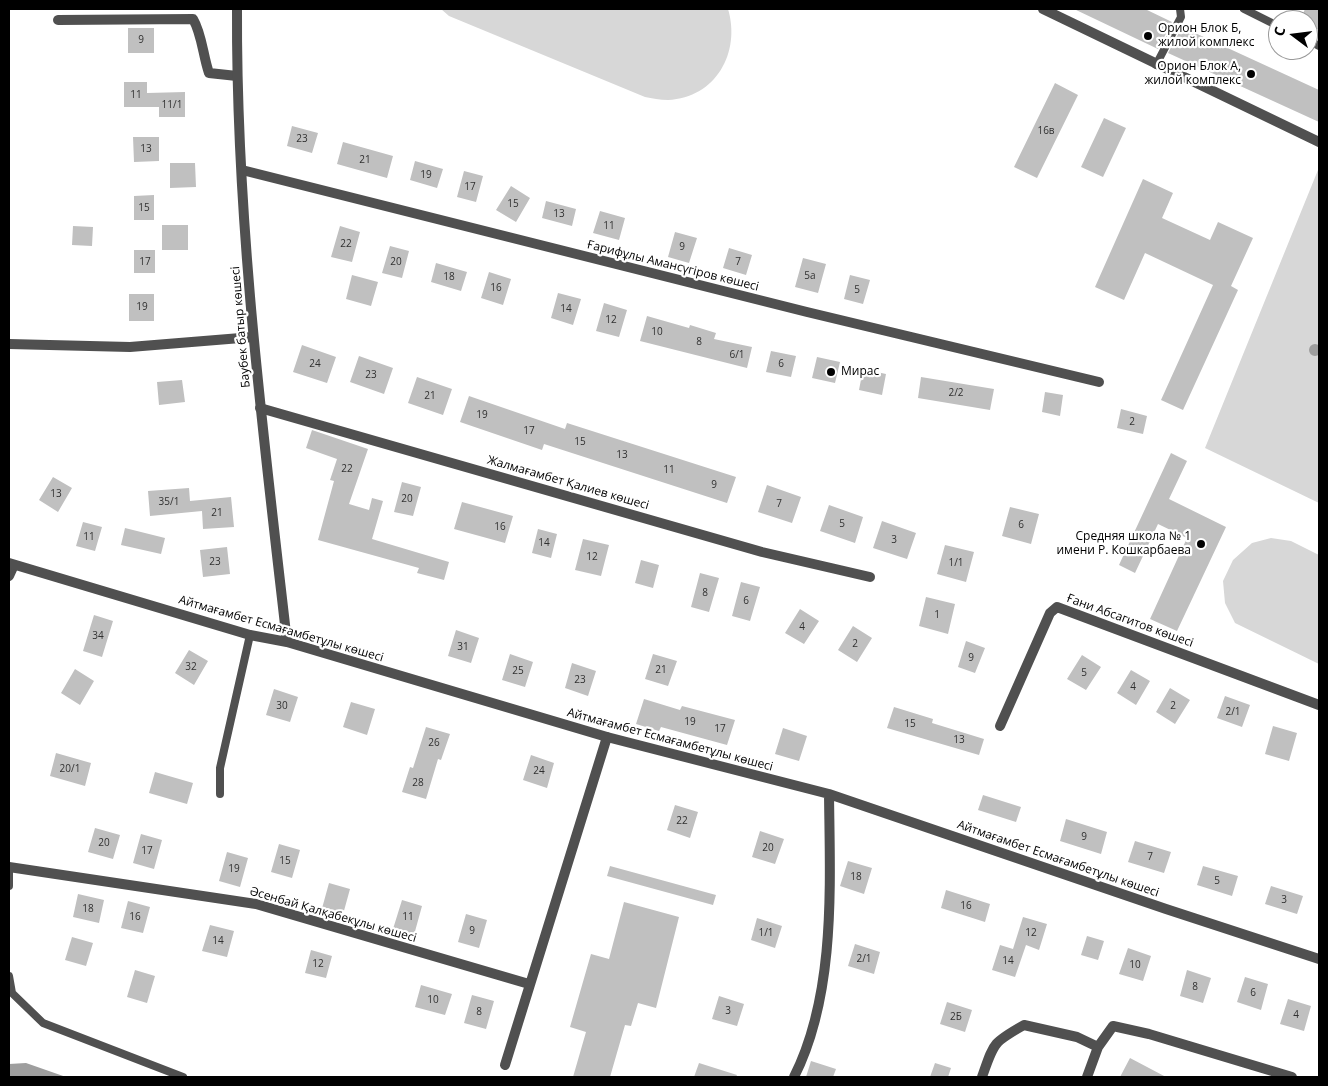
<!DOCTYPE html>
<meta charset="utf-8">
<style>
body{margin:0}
#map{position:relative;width:1328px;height:1086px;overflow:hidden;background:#fff;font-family:"Open Sans",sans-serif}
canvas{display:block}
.frame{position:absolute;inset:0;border:10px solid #000;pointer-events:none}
.north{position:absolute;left:1268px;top:10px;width:50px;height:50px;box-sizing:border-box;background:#fff;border:1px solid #999;border-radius:50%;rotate:285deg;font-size:14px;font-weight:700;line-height:20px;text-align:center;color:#000}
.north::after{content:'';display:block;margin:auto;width:18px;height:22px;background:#000;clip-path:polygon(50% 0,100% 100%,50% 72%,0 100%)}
</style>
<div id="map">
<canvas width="1328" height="1086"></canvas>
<div class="frame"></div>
<div class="north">С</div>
</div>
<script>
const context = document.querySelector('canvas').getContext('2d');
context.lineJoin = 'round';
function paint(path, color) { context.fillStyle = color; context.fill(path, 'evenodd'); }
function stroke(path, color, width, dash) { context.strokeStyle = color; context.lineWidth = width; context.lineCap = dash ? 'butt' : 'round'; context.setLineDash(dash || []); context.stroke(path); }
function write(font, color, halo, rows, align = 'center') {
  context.font = font + ' "Open Sans",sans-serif'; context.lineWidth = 4.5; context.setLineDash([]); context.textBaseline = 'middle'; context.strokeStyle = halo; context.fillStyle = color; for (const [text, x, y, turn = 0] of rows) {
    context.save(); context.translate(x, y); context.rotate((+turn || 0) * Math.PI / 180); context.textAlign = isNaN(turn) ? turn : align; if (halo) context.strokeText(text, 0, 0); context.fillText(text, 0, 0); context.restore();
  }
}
const green = new Path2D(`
 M441,9H728C741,52 716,98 668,100C660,100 652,98 645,97L449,16Z
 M1318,170H1319V503L1205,448Z
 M1271,538L1291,541L1319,555V664L1235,623L1225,603L1223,581L1233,560L1252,543Z`);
const water = new Path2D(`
 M1309 350a6 6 0 1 1 12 0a6 6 0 1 1-12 0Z
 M26,1063L66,1077H9V1064Z`);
const building = new Path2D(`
 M1074,9H1145L1172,22L1158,49Z
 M1305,9H1319V30L1308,24V20H1300Z
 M1182,27L1319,90V122L1168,53Z
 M128,28H154V53H128Z
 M124,82H147V93L185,92V117H159V107H124Z
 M1055,83L1078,95L1037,178L1014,167Z
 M1104,118L1126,128L1103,177L1081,167Z
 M292,126L318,133L312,153L287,146Z
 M133,137H159V161L134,162Z
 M343,142L393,156L387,178L337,164Z
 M415,161L443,169L437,188L410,180Z
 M170,163H195L196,187L170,188Z
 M464,171L483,176L476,202L457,197Z
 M1143,179L1173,193L1162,218L1210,240L1218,222L1253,238L1231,286L1238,290L1183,410L1161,400L1213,285L1145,253L1124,300L1095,287Z
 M511,186L530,198L516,222L496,210Z
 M154,195V220H134V196Z
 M546,201L576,209L572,226L542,218Z
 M600,211L625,218L619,240L593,233Z
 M162,225H188V250H162Z
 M73,226L93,227L92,246L72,245Z
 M340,226L360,232L352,262L331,257Z
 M675,232L697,238L689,263L668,257Z
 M390,246L409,251L402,278L382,273Z
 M729,248L752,255L746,275L723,268Z
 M134,250H155V273H134Z
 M803,258L826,264L818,293L795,287Z
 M436,263L467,272L461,291L431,282Z
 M489,272L511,279L503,305L481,298Z
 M352,275L378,282L371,306L346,299Z
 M850,275L870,280L863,304L844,299Z
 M558,293L581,299L573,325L551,318Z
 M129,294H154V321H129Z
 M604,303L627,310L619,337L596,331Z
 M647,316L689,328L690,325L716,333L714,339L752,347L747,368L640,341Z
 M302,345L336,357L327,383L293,372Z
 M771,351L796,356L791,377L766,372Z
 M359,356L393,368L384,394L350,382Z
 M817,357L840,362L835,383L812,378Z
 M863,369L886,374L882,395L859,390Z
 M417,377L452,389L443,415L408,403Z
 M921,377L994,389L990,410L918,398Z
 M182,380L185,402L159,405L157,382Z
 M1045,392L1063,395L1060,416L1042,412Z
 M469,396L565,429L567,423L736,477L727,503L544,444L542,450L460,422Z
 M1121,409L1147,416L1143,434L1117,428Z
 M312,430L368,449L349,504L369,510L372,498L383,501L372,539L449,562L444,580L417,573L419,568L318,540L334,481L330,480L337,459L306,448Z
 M1171,453L1187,461L1169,499L1226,527L1177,631L1150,619L1187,538L1158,524L1135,573L1119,565Z
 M53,477L72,488L58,512L39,500Z
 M402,482L421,487L413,516L394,512Z
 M767,485L801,497L792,523L758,512Z
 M189,488L190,501L231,497L234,527L203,529L202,511L150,516L148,491Z
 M462,502L513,516L505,543L454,529Z
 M829,505L863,517L855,543L820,531Z
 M1010,507L1039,514L1031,544L1002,536Z
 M882,521L916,533L907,559L873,548Z
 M83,522L102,527L95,551L76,546Z
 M125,528L165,538L161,554L121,545Z
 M538,529L557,534L551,558L532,553Z
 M583,539L609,545L601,576L575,570Z
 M945,545L974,552L966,582L937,574Z
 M227,547L230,574L203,577L200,550Z
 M641,560L659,565L653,588L635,583Z
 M700,573L719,578L709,612L691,607Z
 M741,582L760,587L750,621L732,616Z
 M926,597L955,604L948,634L919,626Z
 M800,609L819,621L804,644L785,633Z
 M94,615L113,621L102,657L83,651Z
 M853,626L872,638L857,662L838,650Z
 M456,630L479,638L471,663L448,656Z
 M966,641L985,648L975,673L958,667Z
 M189,650L208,661L194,685L175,673Z
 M510,654L533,662L525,687L502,680Z
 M653,654L677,661L668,686L645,679Z
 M1082,655L1101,667L1086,690L1067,679Z
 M572,663L596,671L588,696L565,688Z
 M75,669L94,681L80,705L61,693Z
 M1131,670L1150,681L1136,705L1117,693Z
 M1170,688L1190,700L1175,724L1156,712Z
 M274,689L298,697L290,722L266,715Z
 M1225,696L1250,705L1242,727L1217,718Z
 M644,699L680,710L682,706L735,720L727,745L661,727L659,731L636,724Z
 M351,702L375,709L367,735L343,727Z
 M894,707L933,719L932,723L984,739L979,755L887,728Z
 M1273,726L1297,733L1289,761L1265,754Z
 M426,727L450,734L441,760L438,759L426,799L402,792L410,767L413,768Z
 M783,728L807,736L799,761L775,754Z
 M56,753L91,763L85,786L50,776Z
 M531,755L554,763L547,788L523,780Z
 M155,772L193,783L187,804L149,793Z
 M983,795L1021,807L1016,822L978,810Z
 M675,805L698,812L690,838L667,830Z
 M1066,819L1107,832L1101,854L1060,841Z
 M95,828L120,835L113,859L88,852Z
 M760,831L784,839L775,864L752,857Z
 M141,834L162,840L154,869L133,863Z
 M1135,841L1171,852L1164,873L1128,862Z
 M279,844L300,850L292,878L271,872Z
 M227,852L248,858L240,887L219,881Z
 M848,861L872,868L864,894L840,886Z
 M610,866L716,895L713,905L607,876Z
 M1203,866L1238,876L1232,896L1197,885Z
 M329,883L350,889L342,918L321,912Z
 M1271,886L1303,896L1297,914L1265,904Z
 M946,890L990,904L985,922L941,908Z
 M78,894L104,900L99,923L73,917Z
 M402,900L422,906L414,935L393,929Z
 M128,901L150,907L143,933L121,928Z
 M624,902L679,917L656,1008L638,1003L631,1026L625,1025L610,1077H573L586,1032L570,1027L591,954L609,959Z
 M466,914L487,920L479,948L458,942Z
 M1023,917L1047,924L1039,950L1026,945L1015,977L992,970L1000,945L1013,949Z
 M757,918L782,926L775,948L751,940Z
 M210,925L234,931L227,957L202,951Z
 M1087,936L1104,941L1098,960L1081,955Z
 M72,937L93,943L86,966L65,960Z
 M855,944L880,952L874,974L848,966Z
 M1128,948L1151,956L1143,981L1119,974Z
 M311,950L332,956L326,978L305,973Z
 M135,970L155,976L147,1003L127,997Z
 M1187,970L1211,978L1203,1003L1180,996Z
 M1245,977L1268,984L1261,1010L1237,1002Z
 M421,985L452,994L445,1015L415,1007Z
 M472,995L494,1001L486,1029L464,1023Z
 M719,996L744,1004L737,1026L712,1019Z
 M1288,999L1311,1006L1304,1031L1280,1024Z
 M947,1002L972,1010L965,1032L940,1024Z
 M1130,1058L1166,1077H1120Z
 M811,1061L836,1069L833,1077H806Z
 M699,1063L737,1075L736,1077H694Z
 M935,1063L951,1068L948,1077H930Z`);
const service = new Path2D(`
 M1244,9L1278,26
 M1308,40L1319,46
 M1156,65L1181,17L1180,9
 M220,794V768L250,635
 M9,886V867
 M9,976L12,993L43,1023L183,1077`);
const minor = new Path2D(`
 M1043,9L1319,142
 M58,20L193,19C202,34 203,56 209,73L237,76
 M242,170L807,312L1099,382
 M9,344L130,347L253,337
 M260,408L762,552L870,577
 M9,576L14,565
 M1000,726L1050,613L1057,607L1319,705
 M9,867L256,904L529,984
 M505,1065L607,737
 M982,1077C994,1043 992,1043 1024,1025L1077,1037L1098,1047
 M1087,1077L1098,1047L1113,1026L1149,1034L1292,1077`);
const tertiary = new Path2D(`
 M237,9C236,221 263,432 287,642
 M9,563L250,635L287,642L607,737L829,794L1166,909L1319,959
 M794,1077C836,994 830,885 829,794`);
const markers = [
 [1148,36,5,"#000"],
 [1251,74,5,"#000"],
 [831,372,5,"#000"],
 [1201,544,5,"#000"]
];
const numberNames = [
 ["9",141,40],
 ["11",136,95],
 ["11/1",172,105],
 ["16в",1046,131],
 ["23",302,139],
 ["13",146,149],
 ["21",365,160],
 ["19",426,175],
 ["17",470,187],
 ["15",513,204],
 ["15",144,208],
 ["13",559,214],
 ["11",609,226],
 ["22",346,244],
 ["9",682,247],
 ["17",145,262],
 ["20",396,262],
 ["7",738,262],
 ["5а",810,276],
 ["18",449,277],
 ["16",496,288],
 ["5",857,290],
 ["19",142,307],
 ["14",566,309],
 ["12",611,320],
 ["10",657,332],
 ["8",699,342],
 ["6/1",737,355],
 ["24",315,364],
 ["6",781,364],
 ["23",371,375],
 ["2/2",956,393],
 ["21",430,396],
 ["19",482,415],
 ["2",1132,422],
 ["17",529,431],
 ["15",580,442],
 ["13",622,455],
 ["22",347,469],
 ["11",669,470],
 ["9",714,485],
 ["13",56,494],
 ["20",407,499],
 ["35/1",169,502],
 ["7",779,504],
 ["21",217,513],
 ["5",842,524],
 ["6",1021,525],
 ["16",500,527],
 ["11",89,537],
 ["3",894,540],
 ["14",544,543],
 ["12",592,557],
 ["23",215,562],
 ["1/1",956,563],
 ["8",705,593],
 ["6",746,601],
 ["1",937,615],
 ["4",802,627],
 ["34",98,636],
 ["2",855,644],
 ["31",463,647],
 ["9",971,658],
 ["32",191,667],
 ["21",661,670],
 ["25",518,671],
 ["5",1084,673],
 ["23",580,680],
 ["4",1133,687],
 ["30",282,706],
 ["2",1173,706],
 ["2/1",1233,712],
 ["19",690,722],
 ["15",910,724],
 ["17",720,729],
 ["13",959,740],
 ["26",434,743],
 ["20/1",70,769],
 ["24",539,771],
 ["28",418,783],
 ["22",682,821],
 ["9",1084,837],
 ["20",104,843],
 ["20",768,848],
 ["17",147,851],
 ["7",1150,857],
 ["15",285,861],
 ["19",234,869],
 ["18",856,877],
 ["5",1217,881],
 ["3",1284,900],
 ["16",966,906],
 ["18",88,909],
 ["16",135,917],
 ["11",408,917],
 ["9",472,931],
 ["1/1",766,933],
 ["12",1031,933],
 ["14",218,941],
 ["2/1",864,959],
 ["14",1008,961],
 ["12",318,964],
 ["10",1135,965],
 ["8",1195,987],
 ["6",1253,993],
 ["10",433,1000],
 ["3",728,1011],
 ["8",479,1012],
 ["4",1296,1015],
 ["2Б",956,1017]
];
const poiNames = [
 ["Орион Блок Б,",1158,29],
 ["жилой комплекс",1158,43],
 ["Орион Блок А,",1241,67,"right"],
 ["жилой комплекс",1241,81,"right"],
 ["Мирас",841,372],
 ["Средняя школа № 1",1191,537,"right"],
 ["имени Р. Кошкарбаева",1191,551,"right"]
];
const streetNames = [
 ["Ғарифұлы Амансүгіров көшесі",673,266,14],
 ["Баубек батыр көшесі",241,327,-95],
 ["Жалмағамбет Қалиев көшесі",568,483,16],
 ["Ғани Абсагитов көшесі",1130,621,20],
 ["Айтмағамбет Есмағамбетұлы көшесі",281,629,16],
 ["Айтмағамбет Есмағамбетұлы көшесі",670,740,15],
 ["Айтмағамбет Есмағамбетұлы көшесі",1058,859,19],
 ["Әсенбай Қалқабекұлы көшесі",333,915,16]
];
paint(green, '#d7d7d7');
paint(water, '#9e9e9e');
paint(building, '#c0c0c0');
stroke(service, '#505050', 8);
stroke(minor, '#505050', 10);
stroke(tertiary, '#505050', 10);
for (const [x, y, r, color] of markers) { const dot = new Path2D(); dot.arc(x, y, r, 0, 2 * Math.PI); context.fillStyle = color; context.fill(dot); stroke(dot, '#fff', 2); }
write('10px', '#303030', null, numberNames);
write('12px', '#000', '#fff', poiNames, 'left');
write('12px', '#000', '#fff', streetNames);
</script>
